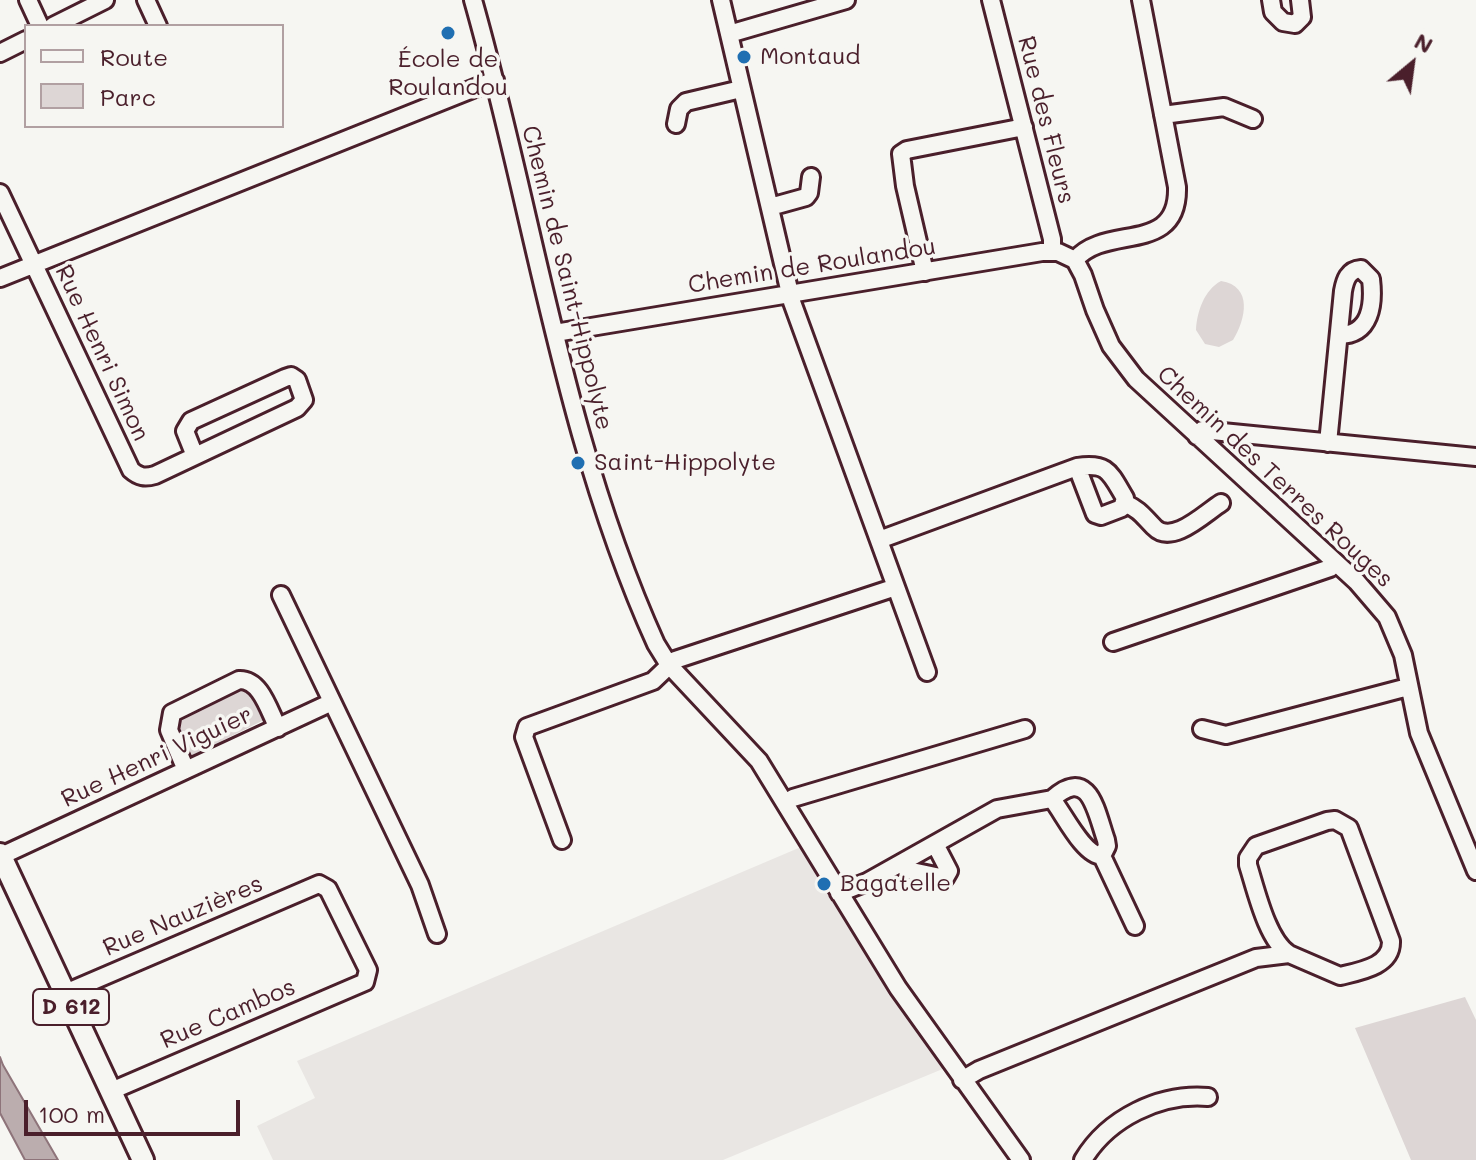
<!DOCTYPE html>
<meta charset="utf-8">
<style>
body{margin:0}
#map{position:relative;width:1476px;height:1160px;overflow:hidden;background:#f6f6f2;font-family:Mali,sans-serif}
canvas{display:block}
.legend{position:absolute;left:24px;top:24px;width:260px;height:104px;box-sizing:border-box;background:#f6f6f2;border:2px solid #b1a0a2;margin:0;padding:10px 14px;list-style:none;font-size:24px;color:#4a1f2b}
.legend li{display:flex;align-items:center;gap:16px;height:40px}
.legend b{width:40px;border:2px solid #b1a0a2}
.north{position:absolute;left:1372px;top:24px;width:80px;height:80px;-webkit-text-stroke:6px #f6f6f2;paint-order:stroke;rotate:29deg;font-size:22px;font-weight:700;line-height:32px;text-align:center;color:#4a1f2b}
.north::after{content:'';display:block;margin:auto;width:28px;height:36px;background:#4a1f2b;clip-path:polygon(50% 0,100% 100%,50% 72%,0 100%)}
.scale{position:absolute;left:24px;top:1100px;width:216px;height:36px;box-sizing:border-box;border:4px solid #4a1f2b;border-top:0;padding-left:10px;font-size:24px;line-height:28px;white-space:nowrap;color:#4a1f2b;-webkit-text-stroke:6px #f6f6f2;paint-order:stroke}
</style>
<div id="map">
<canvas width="1476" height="1160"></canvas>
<ul class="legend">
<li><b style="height:10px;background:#f6f6f2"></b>Route</li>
<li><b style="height:22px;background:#ddd6d5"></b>Parc</li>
</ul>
<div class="north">N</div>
<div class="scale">100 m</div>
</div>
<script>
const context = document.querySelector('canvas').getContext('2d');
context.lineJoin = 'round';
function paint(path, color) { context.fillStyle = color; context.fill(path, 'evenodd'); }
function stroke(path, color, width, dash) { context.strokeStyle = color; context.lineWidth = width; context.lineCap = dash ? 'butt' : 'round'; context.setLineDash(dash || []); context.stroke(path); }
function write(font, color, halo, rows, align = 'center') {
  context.font = font + ' Mali,sans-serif'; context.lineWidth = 7; context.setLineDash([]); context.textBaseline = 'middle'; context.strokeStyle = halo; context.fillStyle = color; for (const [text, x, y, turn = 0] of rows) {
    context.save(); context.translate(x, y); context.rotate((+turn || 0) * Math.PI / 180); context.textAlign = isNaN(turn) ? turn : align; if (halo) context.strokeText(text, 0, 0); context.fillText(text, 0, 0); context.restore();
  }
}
const built = new Path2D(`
 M801,847L945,1068L723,1160H273L257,1126L315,1098L297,1061Z`);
const green = new Path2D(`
 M1221,281C1253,286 1246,319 1233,340L1219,347L1205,344L1196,330C1197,312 1204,290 1221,281Z
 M241,687L252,690L266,719L189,757L174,729L179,717Z
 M1465,997L1476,1020V1160H1411L1355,1028Z`);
const water = new Path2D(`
 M0,1057L3,1065L58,1160H25L0,1113Z`);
const minor = new Path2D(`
 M28,0L40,26
 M146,0L158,26
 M473,0C534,214 563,439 656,644L669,665L759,761L898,988L1021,1160
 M721,0L792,302L927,672
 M991,0L1052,239V251
 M1271,0L1273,12L1283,22L1295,24L1302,17L1300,0
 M53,26L105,0
 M729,34L846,0
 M0,53L26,40
 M1163,115L1224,107L1253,119
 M676,124L679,109L686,102L741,89
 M0,193L131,470C139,477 145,478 155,475L297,408L304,400L297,380L291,376L285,378L191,421L185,431L195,456
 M770,207L806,197L809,193L811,177
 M1075,260C1106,223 1179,256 1177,187L1141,0
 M925,272L905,186L901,154L907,150L1024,127
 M0,278L495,80
 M555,333L1042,252H1058L1075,260L1083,275L1095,310L1111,346L1136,379L1357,582L1387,617L1403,655L1419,733L1476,871
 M1197,436L1202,430L1476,457
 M1328,443L1343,291C1345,280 1348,270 1361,269L1371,279C1374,304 1371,335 1339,335
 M1125,503C1141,511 1142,515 1154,527C1172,546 1205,513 1221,503
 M879,540L1077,467L1095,514L1101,516L1122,508L1125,498C1110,473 1108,462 1077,467
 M281,595L420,885L437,934
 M1113,642L1330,568L1335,563
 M1202,729L1226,735L1408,687
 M186,770L169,730L172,713L239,680C261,679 269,711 278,728
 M785,803L793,798L1025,729
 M562,840L524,737L527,727L653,681L675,660L896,587
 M1,856L332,702
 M1102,856L1135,926
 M902,863L907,870L945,878L949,871L935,844
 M839,893L867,882L997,809L1052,799C1064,814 1083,855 1102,856L1107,846L1106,840C1096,812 1090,765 1052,799
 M65,993L319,884L328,889L368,970L365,982L111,1091
 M962,1080L979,1070L1256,958L1289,954L1340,976C1361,971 1392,966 1391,941L1349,828L1335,820L1327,821L1256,846L1248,858V865C1256,890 1267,940 1289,954
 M1083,1160C1108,1118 1160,1093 1208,1097`);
const major = new Path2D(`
 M0,854L143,1160`);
const markers = [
 [448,33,8,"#1f6fb2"],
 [744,57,8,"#1f6fb2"],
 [578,463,8,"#1f6fb2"],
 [824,884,8,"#1f6fb2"]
];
const shields = [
 [71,1007,76]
];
const shieldNames = [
 ["D 612",71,1007]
];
const poiNames = [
 ["Montaud",760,57],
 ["École de",448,60,"center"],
 ["Roulandou",448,88,"center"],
 ["Saint-Hippolyte",594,463],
 ["Bagatelle",840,884]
];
const streetNames = [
 ["Rue des Fleurs",1046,120,76],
 ["Chemin de Roulandou",812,266,-9],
 ["Chemin de Saint-Hippolyte",567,278,76],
 ["Rue Henri Simon",102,353,65],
 ["Chemin des Terres Rouges",1275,477,43],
 ["Rue Henri Viguier",157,757,-25],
 ["Rue Nauzières",183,916,-23],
 ["Rue Cambos",228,1014,-23]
];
paint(built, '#e9e6e3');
paint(green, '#ddd6d5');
paint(water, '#bbadae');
stroke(water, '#8e747a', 2);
stroke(minor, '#4a1f2b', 22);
stroke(major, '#4a1f2b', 26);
stroke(minor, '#f6f6f2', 16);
stroke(major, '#f6f6f2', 20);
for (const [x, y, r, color] of markers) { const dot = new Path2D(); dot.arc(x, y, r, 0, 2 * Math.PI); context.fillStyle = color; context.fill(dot); stroke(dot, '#f6f6f2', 3); }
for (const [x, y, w] of shields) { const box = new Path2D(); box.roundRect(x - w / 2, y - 18, w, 36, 6); context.fillStyle = '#f6f6f2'; context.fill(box); stroke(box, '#4a1f2b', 2); }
write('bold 22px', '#4a1f2b', null, shieldNames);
write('24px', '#4a1f2b', '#f6f6f2', poiNames, 'left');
write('24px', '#4a1f2b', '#f6f6f2', streetNames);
</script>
